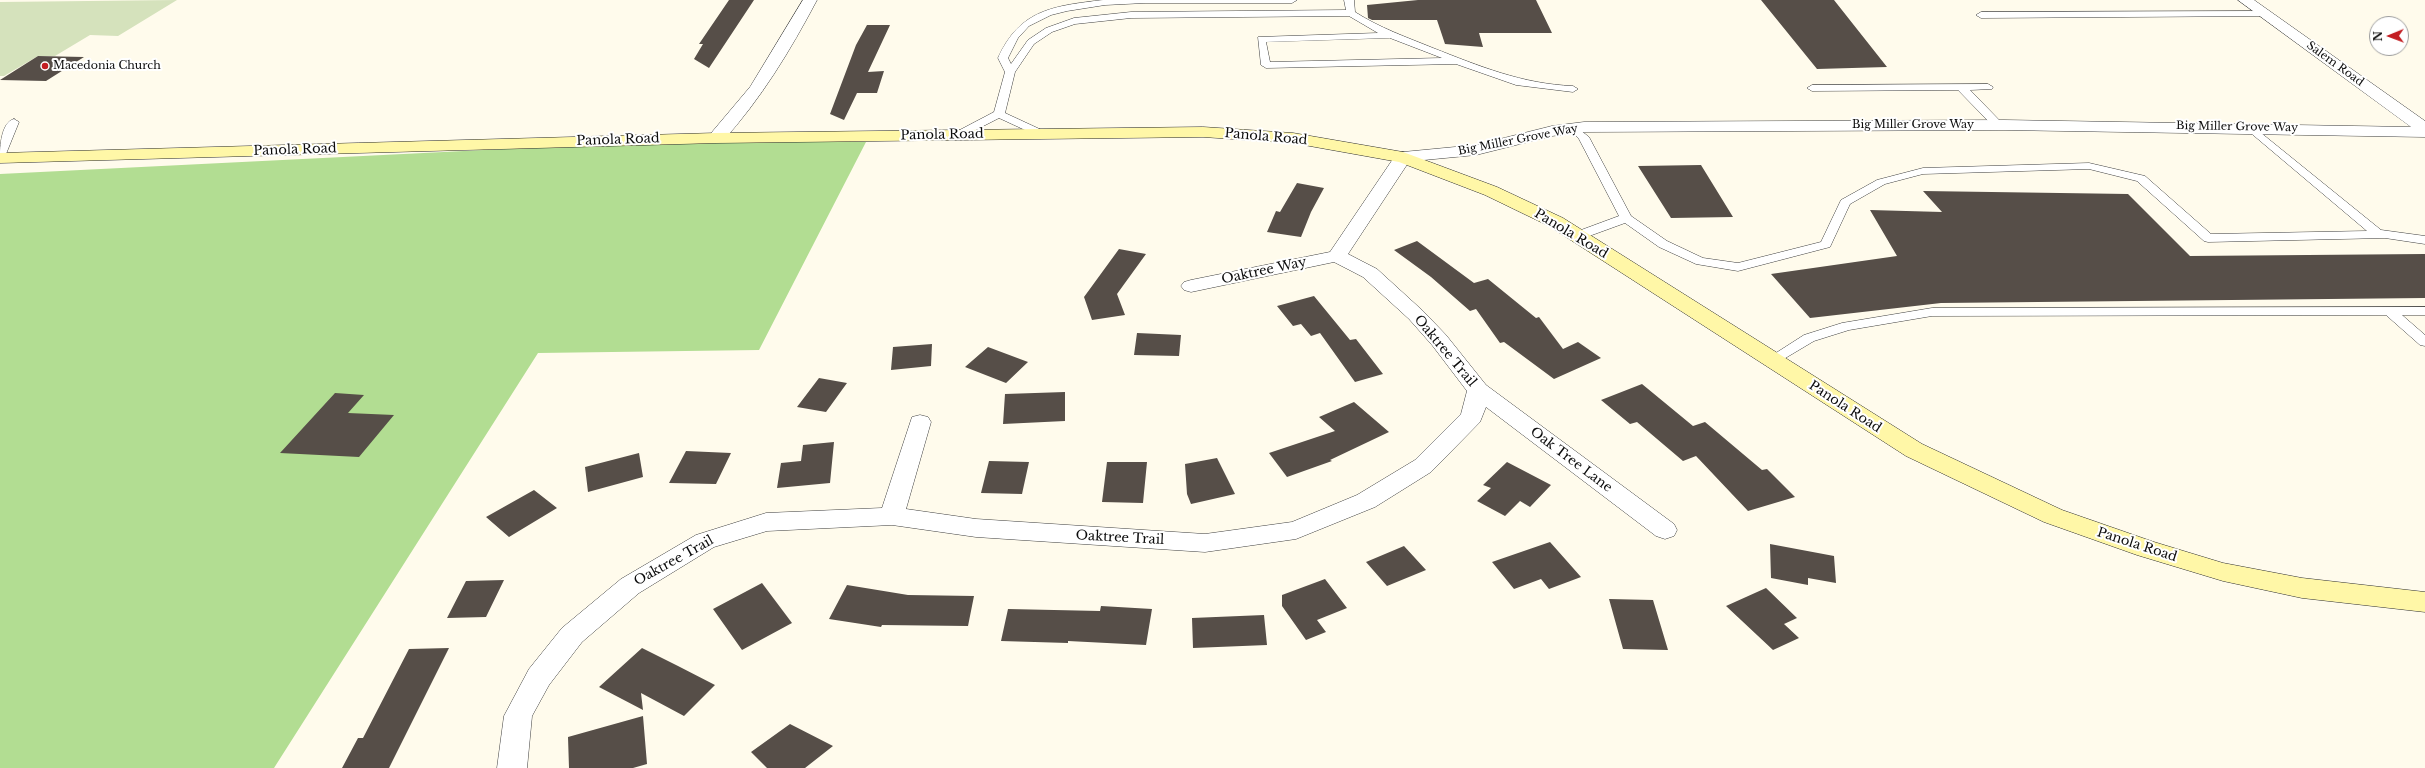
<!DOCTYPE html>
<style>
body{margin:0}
#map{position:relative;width:2425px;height:768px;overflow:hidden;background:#fffbec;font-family:"Libre Baskerville",serif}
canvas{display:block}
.north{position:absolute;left:2369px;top:16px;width:40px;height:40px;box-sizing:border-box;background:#fff;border:1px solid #9e9e9e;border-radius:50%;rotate:269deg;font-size:11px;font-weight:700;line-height:16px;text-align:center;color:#0c0c0c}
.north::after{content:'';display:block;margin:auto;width:14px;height:18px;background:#c31d22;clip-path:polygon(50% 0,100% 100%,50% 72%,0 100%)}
</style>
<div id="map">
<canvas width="2425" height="768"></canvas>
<div class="north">N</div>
</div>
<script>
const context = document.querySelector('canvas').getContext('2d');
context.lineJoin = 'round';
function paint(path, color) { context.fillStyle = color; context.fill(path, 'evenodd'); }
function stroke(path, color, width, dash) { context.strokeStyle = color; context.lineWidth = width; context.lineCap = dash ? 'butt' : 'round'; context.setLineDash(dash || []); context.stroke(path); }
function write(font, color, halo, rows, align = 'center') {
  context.font = font + ' "Libre Baskerville",serif'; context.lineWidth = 4; context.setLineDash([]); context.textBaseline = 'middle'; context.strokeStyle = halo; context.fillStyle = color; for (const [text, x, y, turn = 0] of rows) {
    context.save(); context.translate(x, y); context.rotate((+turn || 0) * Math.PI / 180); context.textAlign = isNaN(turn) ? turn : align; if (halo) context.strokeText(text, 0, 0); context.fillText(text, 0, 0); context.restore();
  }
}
const forest = new Path2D(`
 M726,138L866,142L759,350L538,353L274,768H0V174Z`);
const cemetery = new Path2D(`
 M177,0L118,36L90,35L55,56H38L4,76H0V2Z`);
const building = new Path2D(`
 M729,0H754L709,68L694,59L703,44H699Z
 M1418,0H1536L1552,33H1479L1483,47L1445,44L1437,20H1372L1368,18L1367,5Z
 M1761,0H1834L1887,67L1817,69Z
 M867,25H890L868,72L884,71L877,93H857L844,120L830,114L856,45Z
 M38,56L84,57L46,81L0,80Z
 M1701,165L1733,217L1671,218L1638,166Z
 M1297,183L1324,188L1311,212L1301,237L1267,232L1276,211L1280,212Z
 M1923,191L2128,194L2190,256L2425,254V298L1941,303L1810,318L1771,274L1897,256L1870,210L1942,212Z
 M1417,241L1474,283L1488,279L1536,318L1539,317L1563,349L1578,342L1601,358L1554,379L1504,342L1500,343L1476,309L1470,311L1431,277L1394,250Z
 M1119,249L1146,254L1117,294L1125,315L1092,320L1084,297Z
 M1314,296L1350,340L1356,339L1383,374L1355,382L1320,333L1311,336L1301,324L1293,326L1277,306Z
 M1137,333L1181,335L1179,356L1134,355Z
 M932,344L931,366L891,370L893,347Z
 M988,347L1028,362L1006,383L965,367Z
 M819,378L847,383L826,412L797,407Z
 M1642,384L1693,426L1705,422L1762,470L1767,469L1795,497L1748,511L1696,456L1683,461L1637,422L1630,424L1601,400Z
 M1065,392V421L1003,424L1005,394Z
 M335,393L364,395L348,413L394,415L359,457L280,453Z
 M1354,402L1389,432L1330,460L1332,461L1287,477L1269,453L1335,431L1319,417Z
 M834,442L830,483L777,488L781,463L801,461L803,445Z
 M686,451L731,453L716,484L669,483Z
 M639,453L643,477L588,492L585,467Z
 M1217,458L1235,494L1191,504L1187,494L1185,464Z
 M989,461L1029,462L1022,494L981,493Z
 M1107,462H1147L1143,503L1102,502Z
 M1507,462L1551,485L1530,507L1520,501L1505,516L1477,501L1491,488L1483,485Z
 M534,490L557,508L509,537L486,517Z
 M1550,542L1581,577L1549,589L1541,579L1514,589L1492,562Z
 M1770,544L1834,556L1836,583L1808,578V585L1771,578Z
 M1404,546L1426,570L1387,586L1366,562Z
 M1325,579L1347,608L1317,620L1326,632L1306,640L1282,606V595Z
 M504,580L486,617L447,618L466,581Z
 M762,583L792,623L742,650L713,609Z
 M847,585L908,595L974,596L968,626L882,625L881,627L829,619Z
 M1766,588L1797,618L1784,624L1799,638L1773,650L1726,606Z
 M1609,599L1653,600L1668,650L1623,649Z
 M1101,606L1152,609L1146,645L1068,641V643L1001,641L1008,609L1100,611Z
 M1264,615L1267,645L1193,648L1192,618Z
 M449,648L389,768H342L358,738H363L409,649Z
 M642,648L678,666L715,685L684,716L641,693L643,710L599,687Z
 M643,716L647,764L633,768H569L568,737Z
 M790,724L833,746L805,768H767L751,752Z`);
const service = new Path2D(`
 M1103,0H1297L1292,3H1145L1105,5L1067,11L1051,15L1029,26L1018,38L1008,58L1011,64L1028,40L1046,28L1074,18L1131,12L1346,10L1344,0H1354L1355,12C1380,28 1406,37 1433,48C1479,66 1522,84 1573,86L1578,89L1573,92L1516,85L1456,64L1266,68L1261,65L1258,37L1378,33L1349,16L1131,18L1075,24L1052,32L1034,44L1015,72L1005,113L1046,132V136H1038L999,118L962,137H954V133L994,112L1005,72L998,58C1020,9 1054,6 1103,0ZM1390,38L1442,58L1270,62L1266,42Z
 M2265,11L2270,14L2268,16L1981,18L1976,15L1981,12Z
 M1988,84L1993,87L1992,89L1970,90L2002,123V127H1994L1958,90L1812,91L1807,88L1812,85Z
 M14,119L19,122L6,154L0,157C0,147 1,122 14,119Z
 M2250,124L2381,230L2425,236V244L2385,238L2208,242L2204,241L2137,181L2089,169L1923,174L1885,184L1850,204L1830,247L1738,271L1696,264L1659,247L1625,223L1581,239L1577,240L1571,236L1573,233L1619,216L1579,139L1570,129L1575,126L1589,137L1631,216L1667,241L1703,258L1738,263L1821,242L1841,200L1877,180L1923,168L2089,163L2145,176L2211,234L2367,231L2246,129V125Z
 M2425,307V315H2402L2425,335V346L2420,345L2386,315L1932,316L1849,330L1814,341L1777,363L1772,364L1765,360L1804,335L1842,323L1932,308Z`);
const minor = new Path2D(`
 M803,0H817C790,51 761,99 722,142H710L707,138L750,87Z
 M1403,152L1409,153L1412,157L1348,254L1377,269L1423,311L1446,335L1486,385L1674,524L1677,530L1674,536L1665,539L1656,536L1486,407L1480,422L1431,472L1375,507L1296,539L1205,552L976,537L892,525L767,531L714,547L639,593L582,642L549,685L532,716L527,768H497L504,716L529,669L562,628L621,579L696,535L766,513L882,508L912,417L920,415L928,417L931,422L906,509L976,519L1205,534L1292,522L1357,495L1415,460L1461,414L1467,391L1432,345L1409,319L1363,277L1334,262L1191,292L1184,290L1181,286L1184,282L1191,280L1330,252L1397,153Z`);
const tertiary = new Path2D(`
 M2238,0H2254L2425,121V137L2004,130L1584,132L1552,136L1476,155L1403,162L1397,161L1394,157L1397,153L1403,152L1476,145L1552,126L1584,122L2004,120L2411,127Z`);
const secondary = new Path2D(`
 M1203,127L1293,133L1403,152L1497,187L1563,218L1922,444L2062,510L2154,542L2223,563L2302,578L2425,592V612L2302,598L2223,581L2137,555L2044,522L1906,456L1549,226L1485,195L1399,162L1293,143L1203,137L716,143L0,163V153L716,133Z`);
const markers = [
 [45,66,4,"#c31d22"]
];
const farStreetnames = [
 ["Salem Road",2335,64,36],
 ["Big Miller Grove Way",1913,125],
 ["Big Miller Grove Way",2237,127,1],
 ["Big Miller Grove Way",1518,140,-11]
];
const farPoinames = [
 ["Macedonia Church",53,66]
];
const streetNames = [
 ["Panola Road",942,135,-1],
 ["Panola Road",1266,137,5],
 ["Panola Road",618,140,-2],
 ["Panola Road",295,150,-2],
 ["Panola Road",1571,234,31],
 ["Oaktree Way",1264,271,-12],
 ["Oaktree Trail",1445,351,50],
 ["Panola Road",1845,407,33],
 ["Oak Tree Lane",1571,460,37],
 ["Oaktree Trail",1120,538,3],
 ["Panola Road",2137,545,18],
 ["Oaktree Trail",674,561,-29]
];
paint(forest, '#b2dd92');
paint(cemetery, '#d5e2bc');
paint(building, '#564e48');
stroke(service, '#3f3f3f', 1);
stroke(minor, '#3f3f3f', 1);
stroke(tertiary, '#3f3f3f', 1);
stroke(secondary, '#2e2e2e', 1);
paint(service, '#fff');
paint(minor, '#fff');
paint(tertiary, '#fff');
paint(secondary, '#fff7a7');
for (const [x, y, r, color] of markers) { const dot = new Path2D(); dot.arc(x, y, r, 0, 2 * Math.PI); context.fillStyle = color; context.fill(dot); stroke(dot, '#fff', 1.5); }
write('11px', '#0c0c0c', '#fff', farStreetnames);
write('11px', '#0c0c0c', '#fff', farPoinames, 'left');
write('13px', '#0c0c0c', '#fff', streetNames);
</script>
